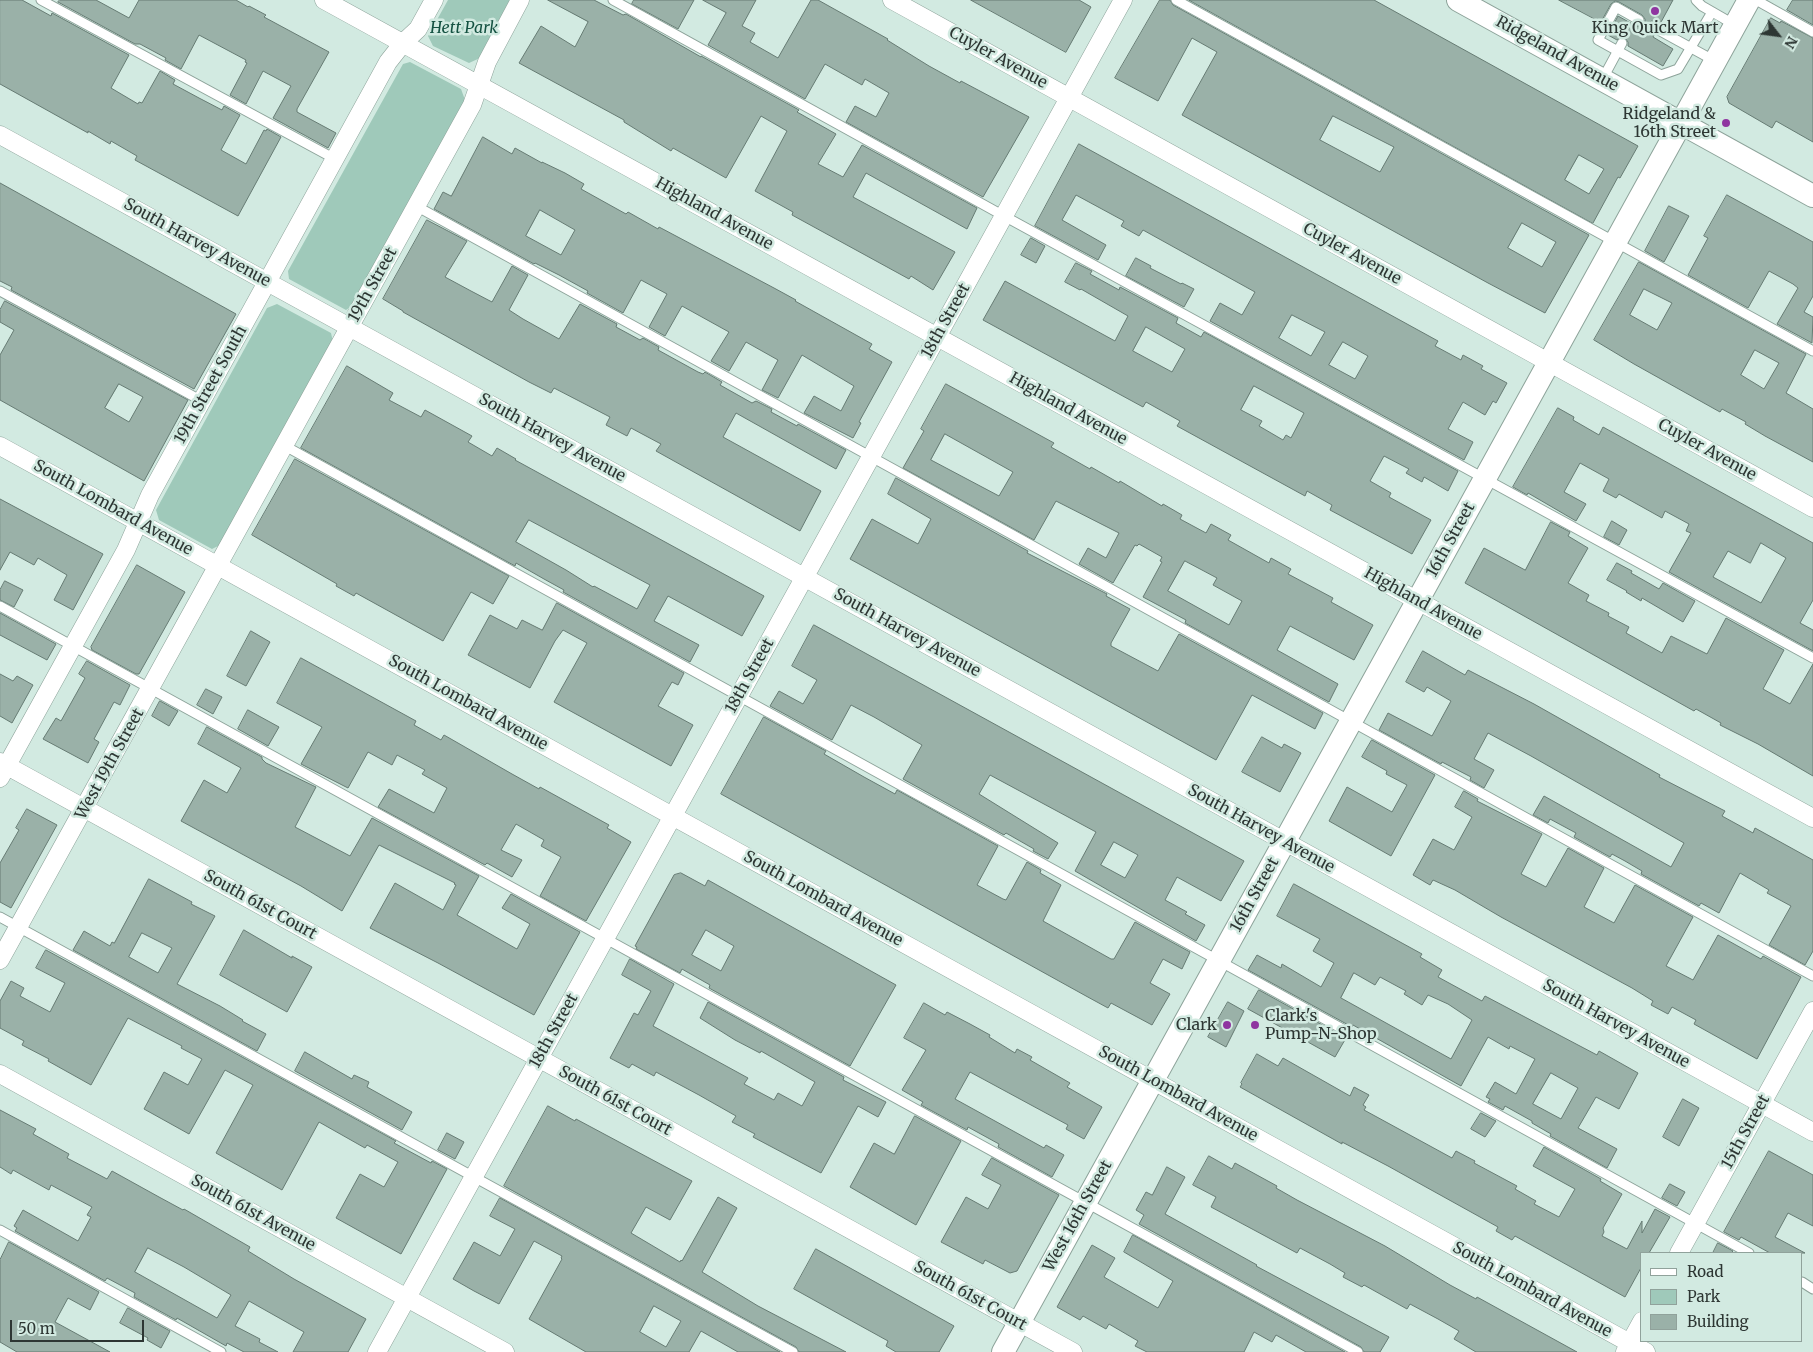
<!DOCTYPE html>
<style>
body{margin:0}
#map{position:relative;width:1813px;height:1352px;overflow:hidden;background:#d2eae1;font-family:Merriweather,serif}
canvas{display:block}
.legend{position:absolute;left:1640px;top:1252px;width:162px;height:90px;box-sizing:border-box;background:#d2eae1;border:1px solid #90a29b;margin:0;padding:6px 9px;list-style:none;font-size:15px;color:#2d3633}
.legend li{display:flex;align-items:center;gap:10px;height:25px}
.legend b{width:25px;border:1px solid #90a29b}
.north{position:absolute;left:1753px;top:10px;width:50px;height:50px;-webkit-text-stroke:4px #d2eae1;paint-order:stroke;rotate:120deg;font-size:14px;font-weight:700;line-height:20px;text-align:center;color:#2d3633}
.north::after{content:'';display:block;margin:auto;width:18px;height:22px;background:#2d3633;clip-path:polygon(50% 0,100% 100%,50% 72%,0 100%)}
.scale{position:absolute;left:10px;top:1320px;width:134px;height:22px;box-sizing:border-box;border:2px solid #2d3633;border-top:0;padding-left:6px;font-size:15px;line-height:18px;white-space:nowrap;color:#2d3633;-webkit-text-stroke:4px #d2eae1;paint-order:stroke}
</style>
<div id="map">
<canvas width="1813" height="1352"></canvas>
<ul class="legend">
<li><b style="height:6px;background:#fff"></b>Road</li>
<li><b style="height:14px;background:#9fc9ba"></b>Park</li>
<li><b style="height:14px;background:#9ab1a8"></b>Building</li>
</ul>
<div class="north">N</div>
<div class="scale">50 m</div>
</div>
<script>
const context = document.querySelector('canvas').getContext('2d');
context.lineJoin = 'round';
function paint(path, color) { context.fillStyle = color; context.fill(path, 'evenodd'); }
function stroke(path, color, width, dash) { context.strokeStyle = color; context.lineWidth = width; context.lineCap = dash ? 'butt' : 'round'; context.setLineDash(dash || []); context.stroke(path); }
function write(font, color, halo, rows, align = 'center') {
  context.font = font + ' Merriweather,serif'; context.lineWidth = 5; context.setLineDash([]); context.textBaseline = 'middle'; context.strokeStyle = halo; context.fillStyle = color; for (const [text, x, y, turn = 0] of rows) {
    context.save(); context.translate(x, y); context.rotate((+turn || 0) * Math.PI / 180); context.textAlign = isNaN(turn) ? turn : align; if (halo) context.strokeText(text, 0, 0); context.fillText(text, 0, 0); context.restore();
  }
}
const green = new Path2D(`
 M448,0H512L480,58L469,63L433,46L428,36Z
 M410,62L461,89L465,100L352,306L346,310L289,279L288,271L403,64Z
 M277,304L331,333L333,342L220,545L212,549L159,520L156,510L267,308Z`);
const building = new Path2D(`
 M0,0H22L51,16L52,13L129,55L111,88L138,104L139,102L142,103L160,71L175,80L173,84L199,98L222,110L224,106L240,115L221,150L246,164L264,130L266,131L267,129L281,137L238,216L135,160L137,156L111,141L110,144L88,131V133L0,84Z
 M60,0H96L129,18L139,0H236L248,7L249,6L266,15L264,17L329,52L297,109V112L336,133L328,148L273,118L291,86L263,71L246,104L230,95L247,63L245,62L246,60L199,35L181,69L165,60L166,58L140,44H135L58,2Z
 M548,0H594L623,15L626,14L701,57V56L799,110L797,112L836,134L818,164L843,177L862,145L977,208L967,229L866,173L853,197L955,252L933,290L911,276L909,279L792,215L793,212L755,191L787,131L761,116L726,178L673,148L671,151L624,122V120L519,63L541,26L575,47L588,22Z
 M634,0H694L678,29L632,4Z
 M703,0H756L742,26L755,33L750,42L778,58L811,0H818L888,39L887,40L929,66L960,83L961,81L1029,117L983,197L846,122L855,106L876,117L889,93L865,79L862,85L825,64L805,99L708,45L726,13Z
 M971,0H1079L1091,7L1066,52Z
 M1160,0H1170L1173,5L1589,235L1545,313L1488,283L1182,115L1217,52L1192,38L1158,101L1115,78ZM1333,116L1394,147L1380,172L1320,140ZM1522,223L1556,242L1542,267L1508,248Z
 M1189,0H1374L1638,146L1620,178L1618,177L1593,223ZM1579,155L1604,169L1589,194L1565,180Z
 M1559,0H1673L1660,24L1652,21L1649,22L1647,27L1648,31L1654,35L1653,37L1673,49L1663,66L1628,46V42L1625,38L1621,37L1617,40L1608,35L1618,16L1636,26H1642L1645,23V19L1642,15L1619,2L1615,1L1611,4L1601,22Z
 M1793,0H1813V25L1787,10Z
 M1771,18L1780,23L1781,21L1813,38V142L1776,121L1772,128L1729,103L1727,97Z
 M483,137L512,154L515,148L542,163V162L565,173L584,184L581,189L626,214L628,212L658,229L659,227L774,288L796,300L795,301L872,344L869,349L892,362L859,422L861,423L853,438L804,413L814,396L841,411L854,386L802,355L778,398L762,390L778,360L746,342L729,371L711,361L729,332L682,306L665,336L649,327L667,294L641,280L623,313L587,293L588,291L559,275L535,263L534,264L434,209L443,192L451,196ZM540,210L575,230L561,255L526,236Z
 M1079,144L1438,341L1435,346L1461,360L1463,355L1483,366L1481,369L1507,383L1496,403L1493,401L1485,415L1463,402L1448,429L1473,442L1464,460L1210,321L1220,303L1242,315L1255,292L1143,230L1139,236L1121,226L1124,221L1076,195L1062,220L1106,245L1098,260L1035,226ZM1292,315L1325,332L1311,356L1279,338ZM1343,342L1368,356L1355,379L1329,365Z
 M0,183L236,314L194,389L11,290L12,287L0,281Z
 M1727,195L1813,242V296L1804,312L1813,317L1812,343L1777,324L1798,288L1793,284L1769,271L1748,308L1688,275L1708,238L1704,236Z
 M1669,206L1689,216L1664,262L1645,251Z
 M427,220L467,241L445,277L471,291L492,302L512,266L528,275L509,310L523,319L559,339L580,304L617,324L616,327L640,340L643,338L659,347L658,350L698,372L703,374L705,372L722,382L720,385L752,403L756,401L772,409L771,412L797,426L798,424L846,450L836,469L736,413L723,437L821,491L800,531L656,451L661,444L631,428L627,436L606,425L610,417L554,388L551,393L529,382L403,312V311L383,299Z
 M1031,238L1045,246L1036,263L1021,255Z
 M1136,258L1151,266L1150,268L1181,284L1182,283L1194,289L1184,307L1126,276Z
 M1639,262L1806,354L1786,393L1813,409V462L1765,436L1745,424L1746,422L1722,409L1720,412L1634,364L1594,340ZM1644,289L1672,303L1657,330L1630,315ZM1755,350L1779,363L1764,389L1741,375Z
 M1076,263L1092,271L1090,274L1119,290L1120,287L1178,318L1176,323L1201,337L1204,332L1458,471L1448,491L1424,477L1422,482L1406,473L1409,469L1384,456L1370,481L1391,493L1389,497L1431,520L1412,554L1330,510L1332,505L1307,491L1305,496L1177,426L1180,421L1146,402L1143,407L983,320L1005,281L1115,341L1128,316L1081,289L1080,290L1065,282ZM1146,327L1185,349L1172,372L1133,351ZM1254,386L1304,413L1291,438L1286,435L1283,440L1259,426L1262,421L1241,410Z
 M5,301L188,400L144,481L0,400V355L14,330L0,322V310ZM119,384L143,397L129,422L105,408Z
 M347,366L393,393L389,400L421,417L425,410L472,436L468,442L492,456L497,448L516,459L515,460L764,596L742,636L668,596L654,621L699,645L690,662L563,592L564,590L544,579L516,563L515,566L301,448ZM529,520L650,585L637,609L594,586L593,587L566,570L516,542Z
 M946,384L1054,443L1051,447L1090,469L1091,467L1119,483L1120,481L1162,506L1163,504L1182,515L1180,519L1206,533L1211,524L1231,535L1228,540L1269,563L1271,558L1291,569L1288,574L1333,598L1331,602L1373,625L1354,660L1290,626L1277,650L1338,684L1329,702L1185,623L1186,620L1143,597L1162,562L1160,561L1162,557L1139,544L1137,546L1135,545L1113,583L1079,564L1088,548L1106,558L1119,533L1056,501L1034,540L903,468L924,431L921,429ZM945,434L1013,472L999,496L931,460ZM1185,561L1217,578L1213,585L1242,601L1229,625L1168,591Z
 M1558,408L1574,417L1573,420L1599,435L1603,427L1813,543V600L1800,623L1813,630V651L1669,572L1691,533L1686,531L1689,524L1665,511L1662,518L1619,494L1616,498L1603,491L1609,479L1580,463L1564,492L1586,504L1576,521L1528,493L1527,495L1513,487ZM1761,543L1786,558L1761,603L1713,577L1728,551L1750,563Z
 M295,459L509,576L493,604L471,592L443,641L356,593L354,596L336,586L337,584L252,535Z
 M896,478L1028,551L1027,553L1107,594L1106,596L1130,609L1111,643V646L1158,671L1179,634L1323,713L1315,729L1252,695L1216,760L850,559L872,519L918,544L931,519L888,494Z
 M0,499L103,554L73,610L54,600L67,575L38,558L34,565L10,552L0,570Z
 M1612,521L1627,530L1619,545L1604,537Z
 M1551,522L1570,532L1568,536L1588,548L1568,583L1589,595L1586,601L1609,613L1608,616L1629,627L1626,633L1662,653L1671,636L1707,654L1726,618L1784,650L1763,689L1790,704L1813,664V776L1758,744L1720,725L1721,723L1696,709L1694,711L1465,583L1484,548L1525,570Z
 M1617,563L1632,571L1631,573L1659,589L1663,583L1695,601L1683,622L1642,598L1641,601L1626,592L1627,591L1607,580Z
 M137,565L185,592L139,674H136L92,650L91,647Z
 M5,581L23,590L14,607L0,600V590Z
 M557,603L684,673L678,685L672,682L658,706L693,725L671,766L554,702L587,643L563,630L555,641L530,688L468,655L490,615L517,629L522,620L542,630Z
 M0,613L56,644L47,660L0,635Z
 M814,625L1244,861L1221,901L1177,877L1165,900L1187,912L1185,914L1205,925L1196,941L1075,871L1096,832L990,775L979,794L1058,843L1048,859L1033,851L1034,849L1006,833L1004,835L903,779L922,745L874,717L851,705L832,740L770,706L779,691L803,704L817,680L792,666ZM1114,842L1138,855L1125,878L1101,865Z
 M251,631L270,642L246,686L227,676Z
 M1423,651L1465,675L1468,670L1534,704L1660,775L1659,777L1725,811L1722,816L1753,833L1755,828L1813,860V951L1805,965L1769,945L1791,906L1767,893L1769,890L1740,873L1719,913L1701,903L1699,906L1641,874L1642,871L1625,861L1612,854L1610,857L1574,837L1576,833L1550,819L1548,823L1533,815L1544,796L1671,867L1684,843L1531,756L1488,733L1474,759L1494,770L1484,788L1470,780L1471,777L1442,762L1441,764L1379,730L1388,713L1432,736L1451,701L1427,687L1424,692L1406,682Z
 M301,658L416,721L414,725L441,740L444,735L512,774L539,789L540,787L609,825L607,828L631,842L586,921L540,896L561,857L541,846L544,840L516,824L501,850L522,860L512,877L487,863L485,865L378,807L389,789L434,813L447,788L422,774L425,770L397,755L392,765L368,752L348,788L301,764L322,727L277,703Z
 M87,661L130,685L120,705L114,702L94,739L99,742L88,763L43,739L56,718L61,721L85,678L79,674Z
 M0,674L13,681L17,676L33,685L12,723L0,716Z
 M206,689L222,697L213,714L197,705Z
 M160,701L178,711L169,726L152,716Z
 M248,710L279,727L268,746L238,729Z
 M764,717L826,751L824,754L864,777L895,794L897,790L998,846L977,885L1003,899L1006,900L1027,862L1041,870L1040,873L1061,885L1043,921L1111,959H1114L1135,922L1190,952L1182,969L1163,959L1150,983L1170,994L1152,1025L1111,1003L1108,1008L1086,996L721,794Z
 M207,727L262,757V759L266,763L316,787L295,827L350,856L372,818L479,876L457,915L515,948L517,949L530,924L502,908L511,894L580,932L534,1015L438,963L370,928L395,883L443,910L456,885L454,884L455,883L379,845L342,911L301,886L181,821L204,780L227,793L241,768L198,744Z
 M1262,737L1282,748L1284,744L1301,753L1280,792L1242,772Z
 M1372,740L1435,775L1391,856L1329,821L1347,787L1392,812L1407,785L1386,774L1387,771L1362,757Z
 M1464,791L1478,799L1477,801L1542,834L1521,874L1546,887L1568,848L1604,868L1584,907L1614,923L1635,885L1693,917L1666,966L1693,980L1718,935L1761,959L1763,956L1801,977L1757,1059L1694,1024L1696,1020L1672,1007L1668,1014L1651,1005L1653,1001L1632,988L1501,917L1455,890L1433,880L1430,885L1413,875L1433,839L1454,850L1472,817L1455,807Z
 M27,809L57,825L11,908L0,902V863L19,830L16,828Z
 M681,873L705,886L708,880L896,985L850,1066L709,988L710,985L682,969L680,973L636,949L637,947L635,946L674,875ZM706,930L734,946L721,971L692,955Z
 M149,879L192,902L191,904L215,916L177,984L220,1006L243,1020L242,1021L266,1034L257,1051L73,950L84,931L110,946L112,942L114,943ZM142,933L172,948L158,973L129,957Z
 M1294,884L1422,954L1420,957L1442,970L1438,977L1482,1001L1485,996L1597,1055L1599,1051L1638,1073L1619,1109L1596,1097L1578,1128L1617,1149L1607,1168L1550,1136L1551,1134L1532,1123V1121L1505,1106L1503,1110L1488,1102L1490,1099L1486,1097L1495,1082L1516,1094L1535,1059L1510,1046L1509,1049L1488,1037L1461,1086L1353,1025L1352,1027L1248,970L1257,955L1281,968L1282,964L1321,987L1334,963L1313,951L1320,939L1277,916ZM1354,973L1375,985L1380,977L1406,991L1404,994L1422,1005L1428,995L1448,1004L1472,1020L1451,1059L1341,998ZM1551,1073L1578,1088L1561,1119L1533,1104Z
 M244,930L292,958V956L312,967L287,1012L220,975Z
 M46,950L396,1141L394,1143L431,1163L432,1161L447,1169L401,1254L336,1218L360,1174L384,1187L398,1162L367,1145L365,1148L319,1122L282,1190L216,1153L253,1085L225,1070L189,1134L144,1109L164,1072L188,1085L202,1059L181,1048L182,1046L128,1018L91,1085L48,1061L49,1059L22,1045L24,1041L0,1028V1001L11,981L24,988L20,996L50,1012L65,983L36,968Z
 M630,959L674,984L653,1026L748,1078L744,1084L774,1100L778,1093L802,1106L815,1082L761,1051L760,1053L735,1040L700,1018L708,1002L844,1077L843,1080L886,1102L878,1117L858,1106L821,1173L753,1137L755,1134L732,1122L736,1116L699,1095L656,1072L654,1076L632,1064L629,1068L610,1058L634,1013L638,1015L651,991L622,975Z
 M1259,990L1346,1038L1335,1057L1248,1009Z
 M1228,1002L1244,1011L1226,1047L1208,1037Z
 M924,1003L945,1015L947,1012L970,1024L990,1035L989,1037L1015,1053L1017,1049L1032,1057L1030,1060L1070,1083L1067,1087L1102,1107L1084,1139L1066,1129L1068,1125L970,1072L955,1099L1044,1148L1046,1145L1064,1155L1052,1177L998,1147L999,1144L968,1127L967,1130L921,1105L923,1102L902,1090L926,1050L904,1038Z
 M305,1052L352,1079L354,1075L369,1082L367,1087L412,1112L402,1130L295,1071Z
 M1257,1054L1278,1066L1283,1058L1350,1096L1354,1087L1369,1095L1363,1105L1366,1107L1364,1110L1452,1158L1456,1151L1475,1161L1474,1163L1517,1186L1515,1189L1536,1201L1534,1204L1559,1217L1575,1189L1533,1166L1544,1147L1601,1179L1600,1181L1622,1194L1603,1228L1604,1232L1602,1236L1627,1249L1642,1221V1233L1655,1209L1670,1217L1649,1253H1642V1266L1625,1297L1515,1236L1512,1240L1496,1231L1498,1227L1388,1166L1342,1142V1144L1240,1087L1242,1084L1241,1083Z
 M1683,1099L1699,1108L1679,1146L1663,1137Z
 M548,1106L575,1121L576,1119L692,1181L670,1220L646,1207L631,1233L680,1262L681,1260L682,1261L718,1197L737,1208L702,1272L758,1306L846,1352H799L796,1347L504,1186Z
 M0,1110L36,1129L33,1134L69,1154L67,1158L107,1179L112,1171L159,1197L183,1210L184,1209L250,1247L248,1251L294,1279L366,1319L348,1352H293L304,1332L249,1301L235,1326L260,1339L259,1342L278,1352H244L227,1343L226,1346L177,1318L176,1320L134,1297L135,1293L107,1278L105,1281L15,1231L17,1228L14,1226L23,1210L78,1241L91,1217L87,1215L92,1207L51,1185L49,1190L13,1170L11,1174L0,1167ZM148,1248L184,1267L231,1295L217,1318L135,1272Z
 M1481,1113L1496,1121L1485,1137L1471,1129Z
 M915,1116L961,1141L916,1225L850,1187L874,1143L894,1154Z
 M447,1133L464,1142L455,1159L438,1150Z
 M1769,1151L1813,1175V1226L1788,1213L1775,1237L1805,1253H1770L1741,1237L1739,1240L1724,1232Z
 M1209,1156L1232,1169L1235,1163L1277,1186L1276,1188L1297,1200L1385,1246L1450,1285L1476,1299L1477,1297L1577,1352H1476L1454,1339L1459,1331L1438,1319L1410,1304L1407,1309L1364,1285L1362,1287L1343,1277L1345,1273L1330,1264L1300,1248L1297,1253L1211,1207L1216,1197L1193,1185Z
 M992,1158L1059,1195L1017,1271L1010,1273L985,1260L983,1264L941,1242L966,1197L988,1209L1001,1185L982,1175Z
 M1167,1167L1185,1177L1165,1214L1257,1265L1256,1266L1389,1337L1380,1352H1364L1361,1347L1139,1224L1144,1215L1136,1210L1146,1192L1152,1195Z
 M1670,1184L1685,1192L1677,1206L1662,1198Z
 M500,1198L780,1352H738L701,1331L689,1352H586L529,1319L562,1259L561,1258L562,1256L534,1241L499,1304L474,1291L453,1279L474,1242L500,1256L515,1229L490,1216ZM654,1306L681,1321L666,1347L640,1332Z
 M1133,1235L1345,1352H1306L1276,1335L1272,1342L1254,1332L1244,1352H1147L1135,1346L1138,1341L1109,1324L1106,1329L1083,1316L1080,1320L1057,1307L1092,1245L1115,1258L1104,1277L1158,1308L1173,1281L1124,1252Z
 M9,1242L99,1292L90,1310L68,1298L55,1322L110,1352H17L0,1342V1260Z
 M1718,1243L1733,1251L1731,1253H1713Z
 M816,1249L954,1326L939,1352H896L886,1346L888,1341L794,1289Z
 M128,1308L170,1331L161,1348L147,1340L148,1338L120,1323Z`);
const service = new Path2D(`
 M41,0L335,159
 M613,0L1004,216L1813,658
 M1176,0L1813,351
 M1696,0L1702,6L1735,25
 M1756,0L1813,32
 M1639,20L1616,7L1598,40L1661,75L1678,69L1712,12
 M1653,27L1715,61
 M1602,80L1622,43
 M416,206L1813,976
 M0,291L202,401
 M285,446L1749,1253
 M0,606L1358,1352
 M0,917L793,1352
 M0,1230L221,1352
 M1802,1282L1813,1289`);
const minor = new Path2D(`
 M324,0L1813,818
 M892,0L1813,508
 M0,135L1813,1132
 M0,446L1646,1352
 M0,762L1073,1352
 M0,778L126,550L150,495L388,62L403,43L418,29L434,0
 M0,960L472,105L487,62L520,0
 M0,1074L505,1352
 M1679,1253L1813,1011
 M377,1352L1123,0
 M1625,1352L1642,1321`);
const tertiary = new Path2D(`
 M1458,0L1813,196
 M1003,1352L1749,0`);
const markers = [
 [1655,11,5,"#8f35a0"],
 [1726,123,5,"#8f35a0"],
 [1227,1025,5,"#8f35a0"],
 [1255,1025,5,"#8f35a0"]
];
const parkNames = [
 ["Hett Park",464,28]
];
const poiNames = [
 ["King Quick Mart",1655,28,"center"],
 ["Ridgeland &",1716,114],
 ["16th Street",1716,132],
 ["Clark's",1265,1016,"left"],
 ["Pump-N-Shop",1265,1034,"left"],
 ["Clark",1217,1025]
];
const streetNames = [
 ["Ridgeland Avenue",1557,54,29],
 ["Cuyler Avenue",998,58,29],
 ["Highland Avenue",714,214,29],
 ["South Harvey Avenue",197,243,29],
 ["Cuyler Avenue",1352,254,29],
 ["19th Street",373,285,-61],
 ["18th Street",946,321,-61],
 ["19th Street South",211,385,-61],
 ["Highland Avenue",1068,409,29],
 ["South Harvey Avenue",552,438,29],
 ["Cuyler Avenue",1707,450,29],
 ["South Lombard Avenue",113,508,29],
 ["16th Street",1451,540,-61],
 ["Highland Avenue",1423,604,29],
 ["South Harvey Avenue",907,633,29],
 ["18th Street",750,676,-61],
 ["South Lombard Avenue",468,703,29],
 ["West 19th Street",110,764,-61],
 ["South Harvey Avenue",1261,829,29],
 ["16th Street",1255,895,-61],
 ["South Lombard Avenue",823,899,29],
 ["South 61st Court",260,905,29],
 ["South Harvey Avenue",1616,1024,29],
 ["18th Street",554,1031,-61],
 ["South Lombard Avenue",1178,1094,29],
 ["South 61st Court",615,1101,29],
 ["15th Street",1746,1132,-61],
 ["South 61st Avenue",253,1213,29],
 ["West 16th Street",1078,1216,-61],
 ["South Lombard Avenue",1532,1290,29],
 ["South 61st Court",970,1296,29]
];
paint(green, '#9fc9ba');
paint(building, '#9ab1a8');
stroke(building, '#667b73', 1);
stroke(service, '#8da39a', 11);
stroke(minor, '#8da39a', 19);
stroke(tertiary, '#8da39a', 24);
stroke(service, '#fff', 9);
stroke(minor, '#fff', 18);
stroke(tertiary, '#fff', 22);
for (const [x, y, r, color] of markers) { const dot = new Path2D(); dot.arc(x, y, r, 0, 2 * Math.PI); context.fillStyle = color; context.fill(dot); stroke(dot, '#d2eae1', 2); }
write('italic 16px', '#155242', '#d2eae1', parkNames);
write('16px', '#2d3633', '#d2eae1', poiNames, 'right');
write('16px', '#2d3633', '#d2eae1', streetNames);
</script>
